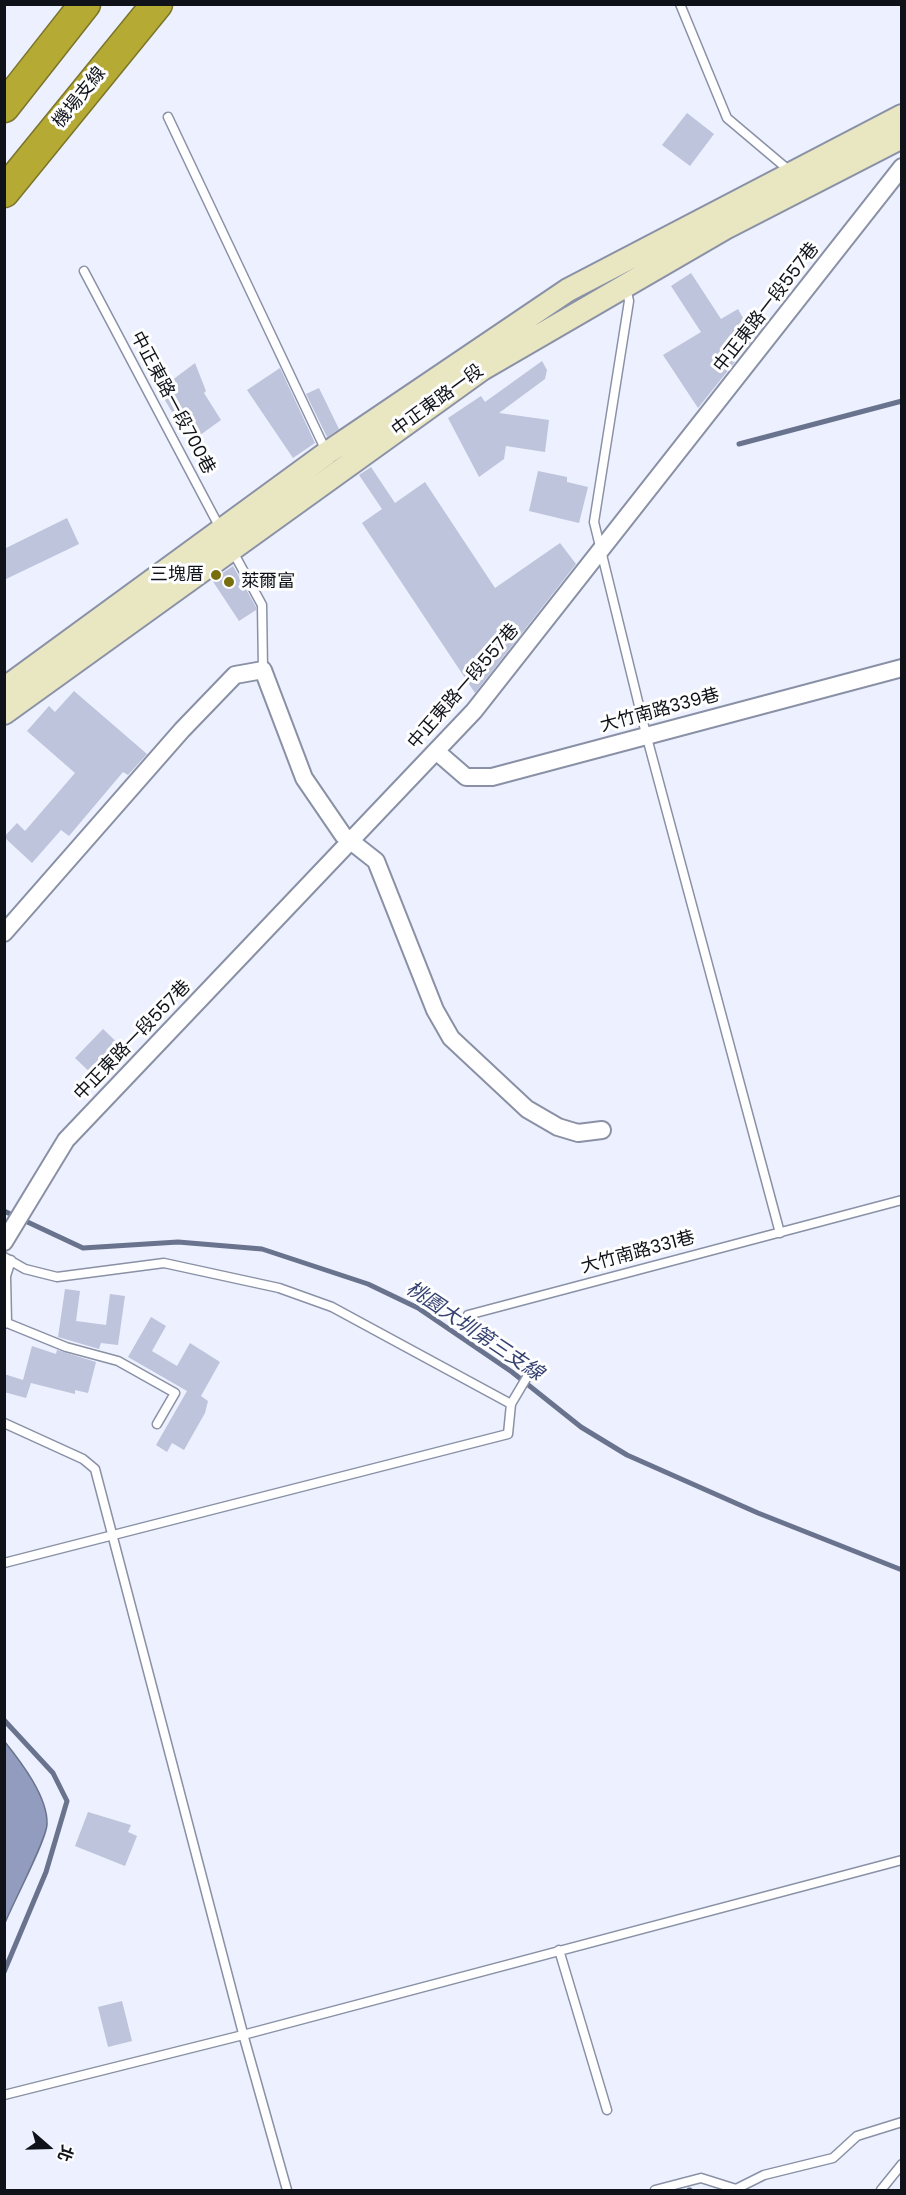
<!DOCTYPE html>
<html>
<head>
<meta charset="utf-8">
<style>
	body { margin:0 }
	#map { position:relative; width:906px; height:2195px; overflow:hidden; background:#ecf0ff; font-family:Poppins,"Noto Sans TC",sans-serif }
	canvas { display:block }
	.frame { position:absolute; inset:0; border:6px solid #0f1219; pointer-events:none }
	.north { position:absolute; left:18px; top:2117px; width:60px; height:60px; -webkit-text-stroke:4px #fefefe; paint-order:stroke; rotate:110deg; font-size:16px; font-weight:700; line-height:24px; text-align:center; color:#0f1219 }
	.north::after { content:''; display:block; margin:auto; width:21px; height:27px; background:#0f1219; clip-path:polygon(50% 0,100% 100%,50% 72%,0 100%) }
</style>
</head>
<body>
<div id="map">
<canvas width="906" height="2195"></canvas>
<div class="frame"></div>
<div class="north">北</div>
</div>
<script>
const c = document.querySelector('canvas').getContext('2d');
c.lineJoin = 'round';
function fill(path, color) {
  c.fillStyle = color;
  c.fill(path, 'evenodd');
}
function stroke(path, color, width, dash) {
  c.strokeStyle = color;
  c.lineWidth = width;
  c.lineCap = dash ? 'butt' : 'round';
  c.setLineDash(dash || []);
  c.stroke(path);
}
function drawText(font, color, halo, rows, align = 'center') {
  c.font = font + ' Poppins,"Noto Sans TC",sans-serif';
  c.lineWidth = 6;
  c.setLineDash([]);
  c.textBaseline = 'middle';
  c.strokeStyle = halo;
  c.fillStyle = color;
  for (const [text, x, y, turn = 0] of rows) {
    c.save();
    c.translate(x, y);
    c.rotate((+turn || 0) * Math.PI / 180);
    c.textAlign = isNaN(turn) ? turn : align;
    if (halo) c.strokeText(text, 0, 0);
    c.fillText(text, 0, 0);
    c.restore();
  }
}
const water = new Path2D(`
	M5,1742c16,20 43,55 42,82 0,15 -35,81 -42,99z`);
const stream = new Path2D(`
	M739,444l163,-43
	M4,1211l79,37 95,-6 84,7 106,35 50,24 94,64 69,55 46,28 131,58 144,57
	M4,1720l49,53 14,28 -21,71 -42,100
	M689,2190h1`);
const building = new Path2D(`
	M687,113l27,21 -24,32 -28,-21z
	M691,273l30,46 17,-10 16,29 -56,70 -35,-53 38,-23 -30,-46z
	M542,361l5,9 -2,9 -46,34 50,7 -4,32 -39,-6 -2,13 -25,18 -31,-59 33,-22 4,6z
	M195,363l11,28 -2,2 17,27 -25,18 -20,-28 -4,2 -13,-22z
	M280,368l35,75 -22,15 -46,-68z
	M319,388l20,41 -12,8 -21,-43z
	M371,467l24,36 30,-21 70,106 65,-45 16,21 -101,129 -113,-170 20,-14 -23,-34z
	M538,471l29,6v5l21,5 -9,36 -50,-12z
	M67,518l12,26 -75,36v-31z
	M233,566l23,41v3l-17,11 -27,-41z
	M74,691l73,63 -19,21 -5,-3 -54,64 -8,-6 -29,33 -28,-26 13,-14 8,8 50,-58 -48,-42 22,-25 6,6z
	M103,1029l21,20 -28,29 -21,-20z
	M65,1289l15,2 -4,30 30,4 4,-31 15,2 -7,49 -17,-2 -2,6 -41,-12z
	M151,1317l15,9 -14,25 25,15 13,-23 30,19 -19,34 7,5 -3,12 -21,37 -12,-7 -5,9 -11,-7 31,-54 -59,-34z
	M32,1346l24,8 1,-4 39,12 -8,31 -13,-3v4l-44,-11 -5,15 -22,-6v-18l19,6z
	M88,1812l43,13 -3,7 9,4 -12,30 -50,-20z
	M122,2001l10,40 -24,6 -10,-40z`);
const service = new Path2D(`
	M680,4l47,114 64,54
	M168,117l159,336
	M84,271l136,257
	M626,287l3,14 -35,221 52,212 134,499
	M232,550l30,55 1,65
	M4,1257l21,12 32,8 107,-14 115,25 53,19 179,97 -3,30 -504,129
	M7,1323l59,24 52,14 57,32 -18,31
	M4,1324l3,-1 -1,-47 5,-16
	M511,1404l22,-37 -62,-36 -3,-16 434,-115
	M4,1423l79,36 12,10 150,572 42,149
	M559,1950l48,160
	M4,2095l239,-60 659,-175
	M655,2190l46,-12 35,11 28,-14 69,-17 24,-22 45,-14
	M881,2190l21,-26`);
const minor = new Path2D(`
	M436,751l30,26h26l410,-109
	M4,933l178,-203 53,-55 28,-5 41,108 39,57 33,26 59,149 16,28 76,71 31,18 20,6 24,-3
	M4,1242l62,-102 408,-429 428,-544`);
const secondary = new Path2D(`
	M4,689l323,-236 241,-163 334,-174
	M4,713l478,-344 243,-141 177,-91`);
const motorway = new Path2D(`
	M4,107l81,-103
	M4,192l153,-188`);
const markers = [
	[216,575,6,"#776f0e"],
	[229,582,6,"#776f0e"]
];
const streetNames = [
	["機場支線",80,98,-51],
	["中正東路一段557巷",767,308,-52],
	["中正東路一段",438,401,-36],
	["中正東路一段700巷",172,403,62],
	["中正東路一段557巷",464,687,-49],
	["大竹南路339巷",660,711,-15],
	["中正東路一段557巷",133,1041,-46],
	["大竹南路331巷",638,1253,-15]
];
const poiNames = [
	["三塊厝",204,575],
	["萊爾富",241,582,"left"]
];
const waterNames = [
	["桃園大圳第三支線",474,1332,34]
];
fill(water, '#919cbf');
stroke(water, '#6a738d', 1.5);
stroke(stream, '#6a738d', 5);
fill(building, '#bdc4db');
stroke(service, '#8a91a6', 11);
stroke(minor, '#8a91a6', 20);
stroke(secondary, '#8a91a6', 26);
stroke(motorway, '#7b752b', 33);
stroke(service, '#fff', 8);
stroke(minor, '#fff', 16);
stroke(secondary, '#e9e6c2', 22);
stroke(motorway, '#b5aa34', 30);
for (const [x, y, r, color] of markers) {
  const dot = new Path2D();
  dot.arc(x, y, r, 0, 2 * Math.PI);
  c.fillStyle = color;
  c.fill(dot);
  stroke(dot, '#fefefe', 2);
}
drawText('18px', '#0f1219', '#fefefe', streetNames);
drawText('18px', '#0f1219', '#fefefe', poiNames, 'right');
drawText('italic 20px', '#364272', '#fefefe', waterNames);
</script>
</body>
</html>
